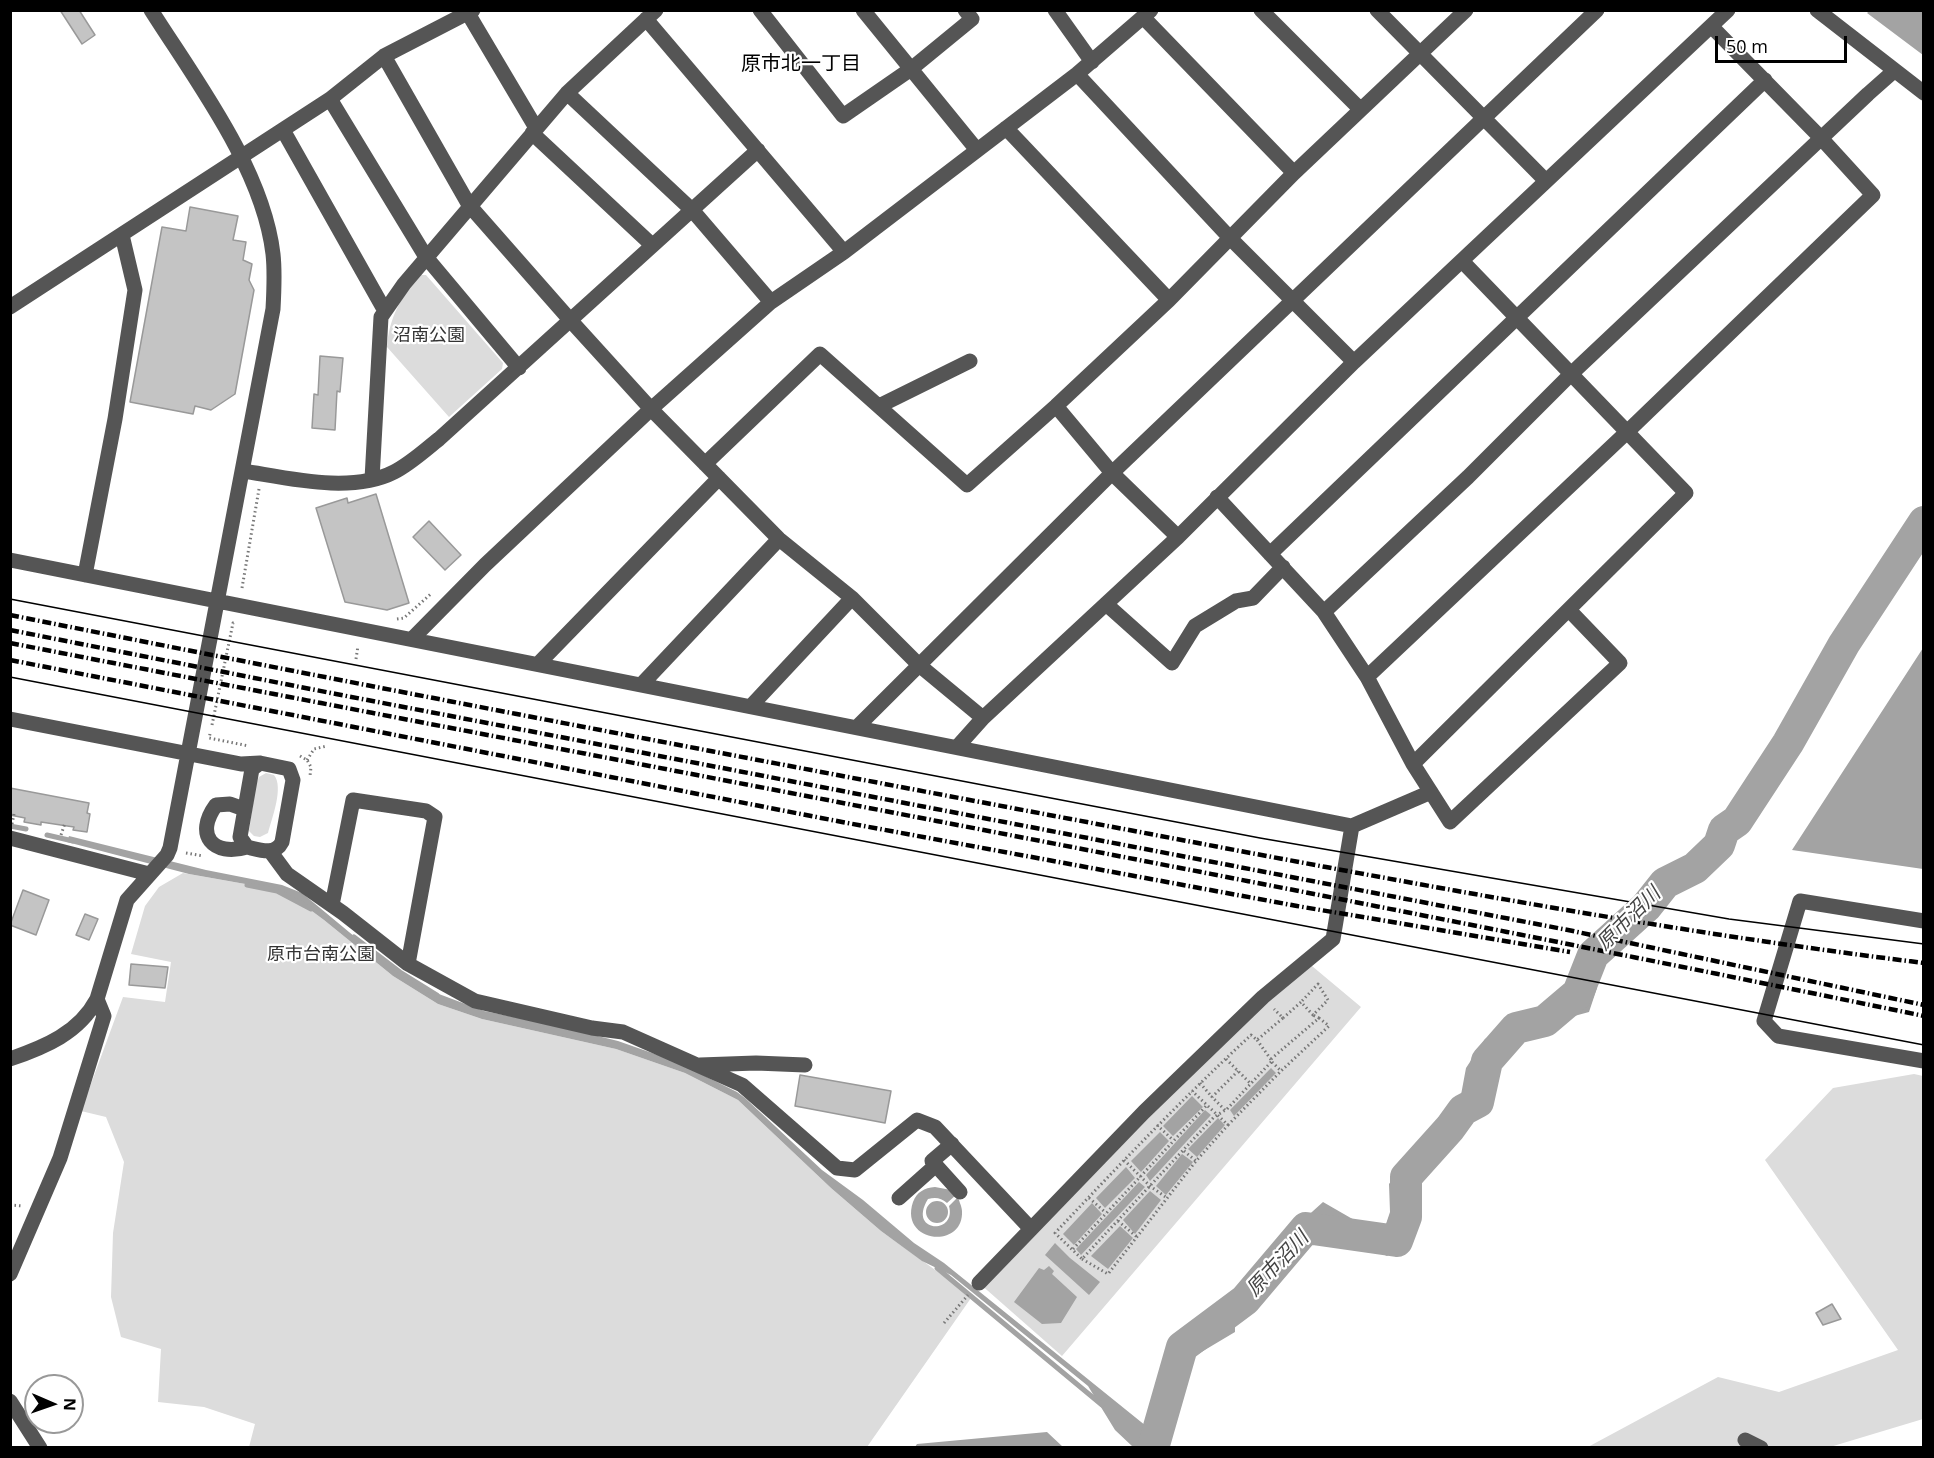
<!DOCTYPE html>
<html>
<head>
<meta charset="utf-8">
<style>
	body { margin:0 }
	#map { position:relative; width:1934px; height:1458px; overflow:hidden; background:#fff; font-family:"Open Sans",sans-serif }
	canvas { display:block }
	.frame { position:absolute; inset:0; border:12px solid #000; pointer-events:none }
	.north { position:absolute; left:24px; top:1374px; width:60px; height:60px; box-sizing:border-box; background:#fff; border:2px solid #999; border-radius:50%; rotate:92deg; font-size:16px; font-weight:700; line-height:24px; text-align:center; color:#000 }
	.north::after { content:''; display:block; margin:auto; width:21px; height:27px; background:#000; clip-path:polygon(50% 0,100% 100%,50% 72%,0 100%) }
	.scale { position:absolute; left:1715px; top:36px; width:132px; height:27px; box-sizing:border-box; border:3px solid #000; border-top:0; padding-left:8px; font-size:18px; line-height:21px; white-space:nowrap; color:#000; -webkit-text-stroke:4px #fff; paint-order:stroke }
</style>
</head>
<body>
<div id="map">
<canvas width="1934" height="1458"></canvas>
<div class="frame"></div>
<div class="north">N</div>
<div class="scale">50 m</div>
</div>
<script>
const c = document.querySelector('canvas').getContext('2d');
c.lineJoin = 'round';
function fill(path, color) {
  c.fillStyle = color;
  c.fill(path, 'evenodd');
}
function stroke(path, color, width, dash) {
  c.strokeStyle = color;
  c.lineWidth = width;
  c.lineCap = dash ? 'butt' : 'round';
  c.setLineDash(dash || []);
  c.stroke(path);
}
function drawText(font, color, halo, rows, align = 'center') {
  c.font = font + ' "Open Sans","Noto Sans JP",sans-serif';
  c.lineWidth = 4.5;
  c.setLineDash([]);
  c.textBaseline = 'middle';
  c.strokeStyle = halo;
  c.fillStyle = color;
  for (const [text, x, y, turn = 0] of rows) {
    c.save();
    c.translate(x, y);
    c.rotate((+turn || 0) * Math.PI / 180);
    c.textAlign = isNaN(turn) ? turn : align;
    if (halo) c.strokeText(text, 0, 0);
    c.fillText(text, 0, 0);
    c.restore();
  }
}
const green = new Path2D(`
	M419,275h7l77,88 -1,6 -53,48 -62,-70c2,-29 14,-50 32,-72z
	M266,773l8,2c10,12 -2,43 -6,58l-8,4 -6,-1 -5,-5 7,-48 3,-6z
	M183,873l96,17 18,10 27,20 69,56 45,28 44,15 134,30 69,24 53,27 93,88 50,43 64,46 26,21 -104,149h-618l6,-23 -51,-17 -46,-5 3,-53 -40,-12 -10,-40 2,-64 11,-71 -18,-45 -25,-6 42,-114 42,5 6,-40 -40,-8 14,-48 14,-19z
	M1306,961l55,46 -299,349 -83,-73z
	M1914,1074l9,2v343l-93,28 -244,1 132,-71 61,15 119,-42 -133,-190 68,-72z`);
const water = new Path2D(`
	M1870,10l53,1v44l-56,-42z
	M1923,648v221l-131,-19z
	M69,836l137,34 76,15 20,8 94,78 27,17 61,23 65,13 69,17 54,19 37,18 28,14 8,6 77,72 41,30 51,43 30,20 207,167 18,-65 52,-45 8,-18 52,-62 42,-38 59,34 8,-24 -1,-28 27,-37 42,-36 8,-43 19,-29 54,-27 36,-11 6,-36 12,-2 4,25 -8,24c-32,8 -62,19 -94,28l-22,36 -6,49 -22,30 -20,6 -23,26 -3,13 6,31 -7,17 -11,8 -64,-32c-7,10 -16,13 -25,21 -9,8 -16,19 -25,27 -21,20 -39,29 -38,60l-47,28 -13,29 -2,35 -9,23h-31l-18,-17 -27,-44 -137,-111 -29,-14 -41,-30 -50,-43 -93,-88 -53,-27 -69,-24 -134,-30 -44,-15 -45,-28 -69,-56 -27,-20 -18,-10 -90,-16 -122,-32z
	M1271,1068l5,5 -42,43 -4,-6z
	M1192,1096l11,11 -30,29 -10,-10z
	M1205,1110l6,5 -61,66 -4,-6z
	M1218,1118l7,7 -28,32 -9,-8z
	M1160,1132l9,9 -28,31 -10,-11z
	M1182,1154l11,8 -27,33 -10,-9z
	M1126,1167l9,11 -30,30 -9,-10z
	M1139,1182l6,5 -64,68 -5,-6z
	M935,1187l16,3 5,5 -9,8c-6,-5 -11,-6 -19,-4 -21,34 29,36 21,7l9,-9c1,4 4,10 4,14 2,39 -63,32 -49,-9 4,-10 11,-14 22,-15z
	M1150,1191l11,9 -26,34 -12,-14z
	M926 1212a11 11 0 1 1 22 0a11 11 0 1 1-22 0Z
	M1092,1203l10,11 -28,31 -11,-11z
	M1120,1226l13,12 -25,31 -17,-13z
	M1055,1243l15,15 30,24 -11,13 -44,-40z
	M1049,1266l5,5 -2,3 25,23 -16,26 -19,1 -28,-22 25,-34 5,2z
	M1047,1432l16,15h-148l2,-3z`);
const stream = new Path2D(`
	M10,826l16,3
	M47,835l26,6
	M247,885l30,6 34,18
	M354,937l46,35 37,23
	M937,1268l165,137`);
const river = new Path2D(`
	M1153,1448l29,-101 63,-47 61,-72 91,13 9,-24v-40l44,-49 13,-18 15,-8 9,-41 29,-33 29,-7 33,-28 15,-38 53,-48 19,-24 30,-15 24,-23 5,-15 13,-9 51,-78 56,-99 80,-122`);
const building = new Path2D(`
	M60,10h19l16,25 -13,9z
	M190,207l48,9 -5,24 13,2 -3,18 9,4 -3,16 5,10 -19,104 -24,16 -16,-4 -2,8 -63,-12 32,-175 24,4z
	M320,356l23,2 -3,34 -3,-1 -2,39 -23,-2 2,-34 4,1z
	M376,494l33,109 -22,7 -42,-8 -29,-94 31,-10 1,5z
	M429,521l32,34 -16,15 -32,-33z
	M10,788l79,15 -2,10 3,1 -3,18 -14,-2 1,-3 -33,-5v3l-17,-3 1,-4 -15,-3z
	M23,890l26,10 -13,35 -26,-10z
	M85,914l13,5 -9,21 -13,-5z
	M131,964l37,3 -3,21 -36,-3z
	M800,1075l91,16 -6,32 -90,-17z
	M1832,1304l9,15 -18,6 -7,-12z`);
const path = new Path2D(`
	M242,588l17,-99
	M397,619l7,-1 28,-25
	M356,659l2,-13
	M212,725l21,-102 3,-1
	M210,734l-1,4 40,8
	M300,756l7,4 4,7 -1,9
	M307,760l7,-11 13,-3
	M12,824l2,-10
	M61,835l4,-12
	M186,853l17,3
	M1283,1018l18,-16 12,13 15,-15 -10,-16 -17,18
	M1257,1040l15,21 -45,48 -13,8 -132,142 -27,-26c64,-68 128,-135 196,-198l6,5 26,-22 -9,-9
	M1226,1059l25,25
	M1271,1059l48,-41 -6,-3
	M1272,1062l9,9 48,-45 -10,-8
	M1200,1083l12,14
	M1225,1110l-13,-13 26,-26
	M1157,1125l16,15
	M1228,1125l53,-54
	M1184,1151l12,10
	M1124,1160l26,26 17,12
	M1089,1198l17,15
	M10,1205l13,1
	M1118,1221l19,16
	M1073,1249l134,-144
	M1082,1259l26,15 88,-113 32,-36 -36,-34
	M944,1323l24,-28`);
const minor = new Path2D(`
	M466,10l70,118
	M760,10l83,106 68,-47 61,-50 -7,-9
	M863,10l114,140
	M1055,10l37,52
	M1261,10l99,99
	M1377,10l169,171
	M1817,10l107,83
	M1143,17l151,156
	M646,19l198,233
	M384,56l85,149 102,116 80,88 128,130 73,59 67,67 64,53
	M1077,74l153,164 124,124
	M567,93l126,118 78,91
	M330,99l96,158 93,111
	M1006,128l163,172
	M283,130l102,181
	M532,133l120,112
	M10,307l320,-208 54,-43 89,-46
	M879,406l91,-45
	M1056,406l56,67 66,64
	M705,464l115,-110 147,131 89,-79 113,-106 125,-127 172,-163
	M243,471c45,7 108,23 151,1 16,-8 31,-22 45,-33l319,-289
	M372,479l9,-162 23,-33 163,-191 89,-83
	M1217,497l107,115 43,65 46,87 37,58 170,-159 -51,-53
	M1270,554l495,-474
	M10,560l1342,266 79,-34
	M85,575l30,-156 20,-129 -13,-55
	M1106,604l66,59 23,-37 41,-25 17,-3 30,-31
	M1324,612l144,-135 102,-102 298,-281 26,-23
	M412,639l73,-74 166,-156 120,-107 73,-50 233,-178 74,-64
	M539,663l180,-185
	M1367,677l259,-244 247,-238 -52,-57 -109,-111
	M642,684l137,-145
	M751,706l101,-108
	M10,719l231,45 19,-1 29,6 4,11 -11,62c-7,14 -22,8 -35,5l-7,-10 12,-68 8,-6
	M857,727l255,-254 485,-463
	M958,746l25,-28 195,-181 176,-175 374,-352
	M1413,764l273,-271 -224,-232
	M244,809l-14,-5 -14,1c-22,30 -3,52 31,42
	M10,838l139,36
	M270,851l17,23 56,39 65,51 67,37 117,27 31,4 119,53 95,83 18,2 62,-50 18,7 96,102
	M332,905l21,-105 73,11 9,6 -27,147
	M1924,921l-124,-20 -36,120 14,15 146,25
	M10,1059c35,-12 69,-26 87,-60l30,-99 40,-45 3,-7 103,-539c1,-18 2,-37 0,-55 -10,-85 -77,-173 -122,-244
	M700,1065l56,-2 49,2
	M952,1144l-20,17 28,31
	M899,1198l37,-33
	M10,1274l50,-116 44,-142 -7,-17
	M979,1283l165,-171 119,-115 70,-58 19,-113
	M10,1401l30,47
	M1745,1440l16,8`);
const tram = new Path2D(`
	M10,599l1250,239 469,81 195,25
	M10,677l1914,368`);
const rail = new Path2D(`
	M10,615c355,71 710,138 1066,205 281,53 563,108 848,143
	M10,630l326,64 1232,236 356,75
	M10,643c638,124 1277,242 1914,373
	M10,660l832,162 455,84 273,46`);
const parkNames = [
	["沼南公園",429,336],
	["原市台南公園",321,955]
];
const neighbourhoodNames = [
	["原市北一丁目",801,64]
];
const waterNames = [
	["原市沼川",1629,919,-45],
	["原市沼川",1278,1264,-47]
];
fill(green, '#dcdcdc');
fill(water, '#a3a3a3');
stroke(stream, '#a3a3a3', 5);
stroke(river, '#a3a3a3', 32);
fill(building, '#c4c4c4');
stroke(building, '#999', 1.5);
stroke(path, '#777', 3, [1.5, 3]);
stroke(minor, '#555', 15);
stroke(tram, '#000', 1.5);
stroke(rail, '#000', 4.5, [9, 3, 1.5, 3]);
drawText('18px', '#333', '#fff', parkNames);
drawText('20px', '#000', '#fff', neighbourhoodNames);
drawText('italic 20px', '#444', '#fff', waterNames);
</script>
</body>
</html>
